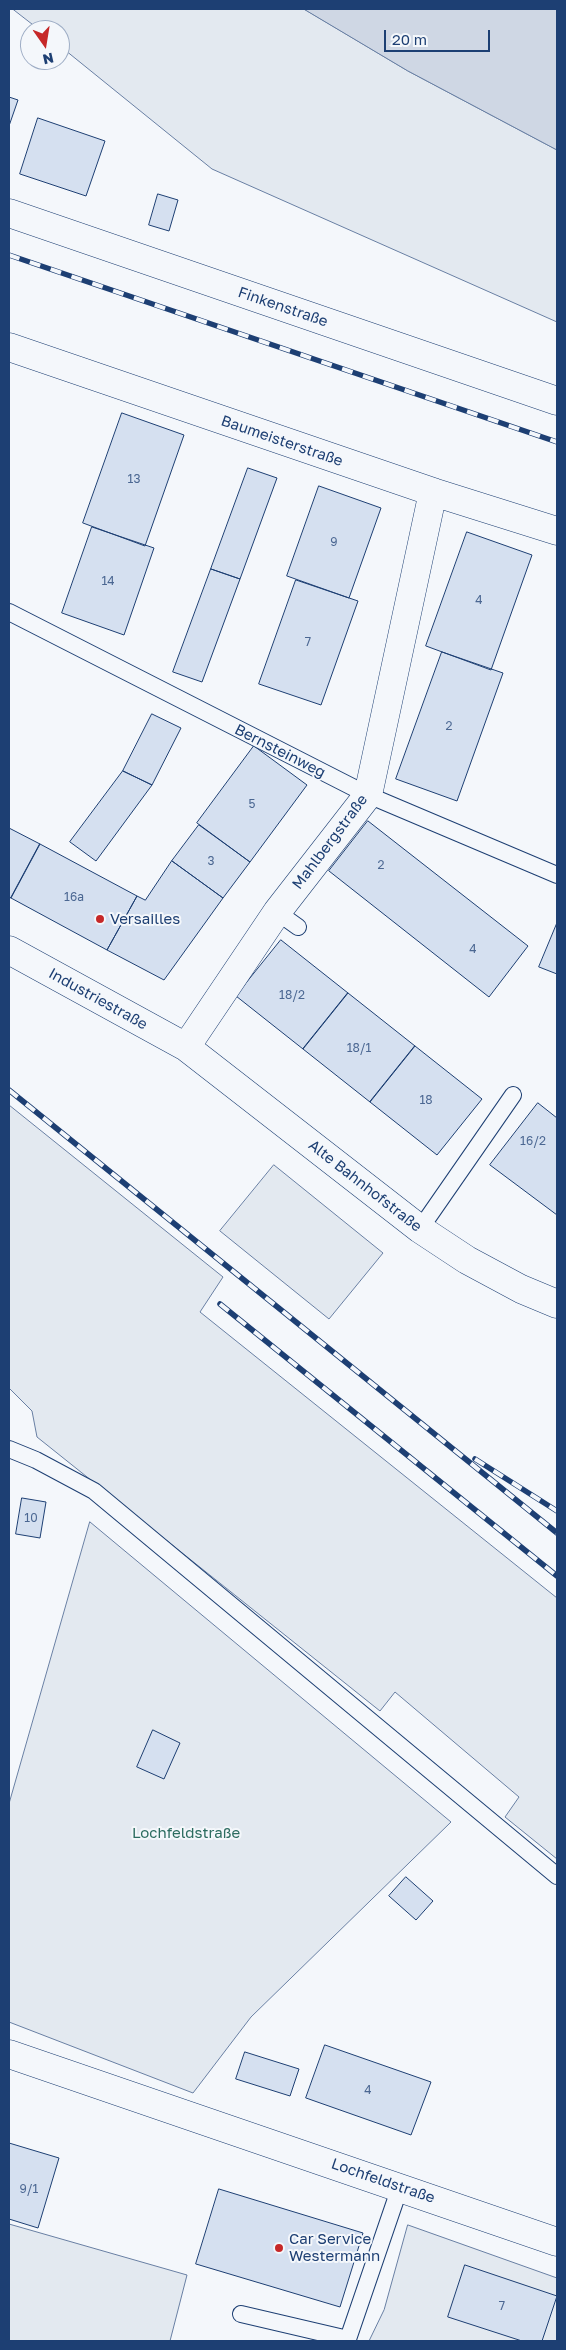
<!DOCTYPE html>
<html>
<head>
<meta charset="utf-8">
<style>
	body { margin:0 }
	#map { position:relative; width:566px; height:2350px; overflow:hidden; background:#f4f7fb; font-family:"Golos Text",sans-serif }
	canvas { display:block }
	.frame { position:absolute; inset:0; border:10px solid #1d3f73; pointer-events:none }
	.north { position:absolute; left:20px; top:20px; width:50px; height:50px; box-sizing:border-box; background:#f4f7fb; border:1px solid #9eadc5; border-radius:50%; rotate:167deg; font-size:14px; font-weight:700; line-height:20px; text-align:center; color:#1d3f73 }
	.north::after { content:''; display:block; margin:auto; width:18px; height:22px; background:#c62828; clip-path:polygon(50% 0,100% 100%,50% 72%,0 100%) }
	.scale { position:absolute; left:384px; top:30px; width:106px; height:22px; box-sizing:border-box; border:2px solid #1d3f73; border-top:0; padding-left:6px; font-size:15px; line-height:18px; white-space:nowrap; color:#1d3f73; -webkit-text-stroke:4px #f4f7fb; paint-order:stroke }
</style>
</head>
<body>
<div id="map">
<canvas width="566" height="2350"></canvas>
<div class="frame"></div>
<div class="north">N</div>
<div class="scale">20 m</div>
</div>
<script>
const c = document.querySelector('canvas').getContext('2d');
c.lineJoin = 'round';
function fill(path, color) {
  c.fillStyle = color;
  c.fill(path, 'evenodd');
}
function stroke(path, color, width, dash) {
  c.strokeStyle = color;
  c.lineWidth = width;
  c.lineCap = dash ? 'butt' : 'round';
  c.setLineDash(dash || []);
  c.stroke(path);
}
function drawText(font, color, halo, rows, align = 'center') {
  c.font = font + ' "Golos Text",sans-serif';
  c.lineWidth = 4;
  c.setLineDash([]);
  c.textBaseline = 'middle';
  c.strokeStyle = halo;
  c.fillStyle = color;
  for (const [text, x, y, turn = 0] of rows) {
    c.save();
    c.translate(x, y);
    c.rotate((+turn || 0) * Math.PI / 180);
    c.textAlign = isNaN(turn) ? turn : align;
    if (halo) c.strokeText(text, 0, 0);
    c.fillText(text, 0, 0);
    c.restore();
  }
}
const green = new Path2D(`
	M13,9h291l104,62 149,79v172l-345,-153 -152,-123v-16h-20z
	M9,1105l214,172 -23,35 357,286v261l-52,-42 14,-20 -124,-105 -15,19 -343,-274 -5,-26 -23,-23z
	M274,1165l109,88 -54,66 -109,-88z
	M90,1522l361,300 -200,195 -58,76 -184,-71v-218z
	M9,2224l178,51 -17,66h-161z
	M408,2225l149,53v63h-188l15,-31z`);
const water = new Path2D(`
	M304,9h253v141l-149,-79z`);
const building = new Path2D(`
	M9,97l9,3 -9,26z
	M38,118l67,23 -19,55 -66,-22z
	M158,194l20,6 -9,31 -20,-6z
	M122,413l62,22 -39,111 -62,-23z
	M248,468l29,10 -37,101 -29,-10z
	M319,486l62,22 -32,90 -62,-22z
	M92,527l62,21 -30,87 -62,-22z
	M467,532l65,23 -41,115 -65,-24z
	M211,569l29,10 -38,103 -29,-10z
	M296,580l62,21 -37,104 -62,-21z
	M442,652l61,21 -46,128 -61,-22z
	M152,714l29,14 -29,57 -29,-14z
	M254,746l53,39 -57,77 -53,-39z
	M123,771l29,14 -56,76 -26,-19z
	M368,821l160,125 -39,51 -160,-126z
	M199,825l51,37 -27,36 -51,-37z
	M9,828l31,16 -29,54 -2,-1z
	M40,844l97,52 -30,54 -96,-52z
	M172,861l51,37 -59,82 -57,-30 30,-54 8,4z
	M557,923v51l-18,-7z
	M281,940l67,53 -45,56 -67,-53z
	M348,993l67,53 -45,56 -67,-53z
	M415,1046l67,53 -45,56 -67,-53z
	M538,1103l19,15v97l-67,-50z
	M22,1498l24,4 -6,36 -24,-4z
	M153,1730l27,13 -16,36 -27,-12z
	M406,1877l27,24 -17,19 -27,-24z
	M325,2045l106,37 -20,53 -105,-37z
	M245,2052l54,17 -9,27 -54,-17z
	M9,2143l50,15 -21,70 -29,-9z
	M219,2189l144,44 -23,74 -144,-43z
	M465,2265l92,31 -15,45h-20l-74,-24z`);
const lane = new Path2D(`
	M9,612l359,183 189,80
	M277,912l21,15
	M420,1229l93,-134
	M9,1449l27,11 58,31 463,385
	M241,2314l107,25 52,-152`);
const street = new Path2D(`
	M9,213l548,188
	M9,347l424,145 124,39
	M9,950l177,97 234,182 47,31 54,29 36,15
	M186,1047l91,-135 91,-117 65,-303
	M9,2054l548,188`);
const rail = new Path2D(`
	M9,255l548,187
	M9,1090l548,443
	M220,1304l337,272
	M475,1459l82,52`);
const markers = [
	[100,919,5,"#c62828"],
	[279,2248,5,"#c62828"]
];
const numberNames = [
	["13",134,479],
	["9",334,542],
	["14",108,581],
	["4",479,600],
	["7",308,642],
	["2",449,726],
	["5",252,804],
	["3",211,861],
	["2",381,865],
	["16a",74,897],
	["4",473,949],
	["18/2",292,995],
	["18/1",359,1048],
	["18",426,1100],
	["16/2",533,1141],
	["10",31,1518],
	["4",368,2090],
	["9/1",29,2189],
	["7",502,2306]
];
const streetNames = [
	["Finkenstraße",283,307,19],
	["Baumeisterstraße",282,441,19],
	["Bernsteinweg",280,751,27],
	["Mahlbergstraße",330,842,-53],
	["Industriestraße",98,999,29],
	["Alte Bahnhofstraße",365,1186,38],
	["Lochfeldstraße",383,2181,19]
];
const poiNames = [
	["Versailles",110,919],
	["Car Service",289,2239],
	["Westermann",289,2256]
];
const parkNames = [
	["Lochfeldstraße",186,1833]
];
fill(green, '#e3e9f0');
stroke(green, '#687fa3', 1);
fill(water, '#cfd7e4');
stroke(water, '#687fa3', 1);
fill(building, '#d5e0f0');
stroke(building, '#1d3f73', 1);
stroke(lane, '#1d3f73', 18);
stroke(street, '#1d3f73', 29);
stroke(lane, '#f4f7fb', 16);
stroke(street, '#f4f7fb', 28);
stroke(rail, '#1d3f73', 5.5);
stroke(rail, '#f4f7fb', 4, [11]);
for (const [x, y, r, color] of markers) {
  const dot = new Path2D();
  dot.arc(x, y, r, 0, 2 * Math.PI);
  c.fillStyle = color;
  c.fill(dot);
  stroke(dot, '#f4f7fb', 2);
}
drawText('12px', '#4b6792', null, numberNames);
drawText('15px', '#1d3f73', '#f4f7fb', streetNames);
drawText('15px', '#1d3f73', '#f4f7fb', poiNames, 'left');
drawText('15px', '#2c6c60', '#f4f7fb', parkNames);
</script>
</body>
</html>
